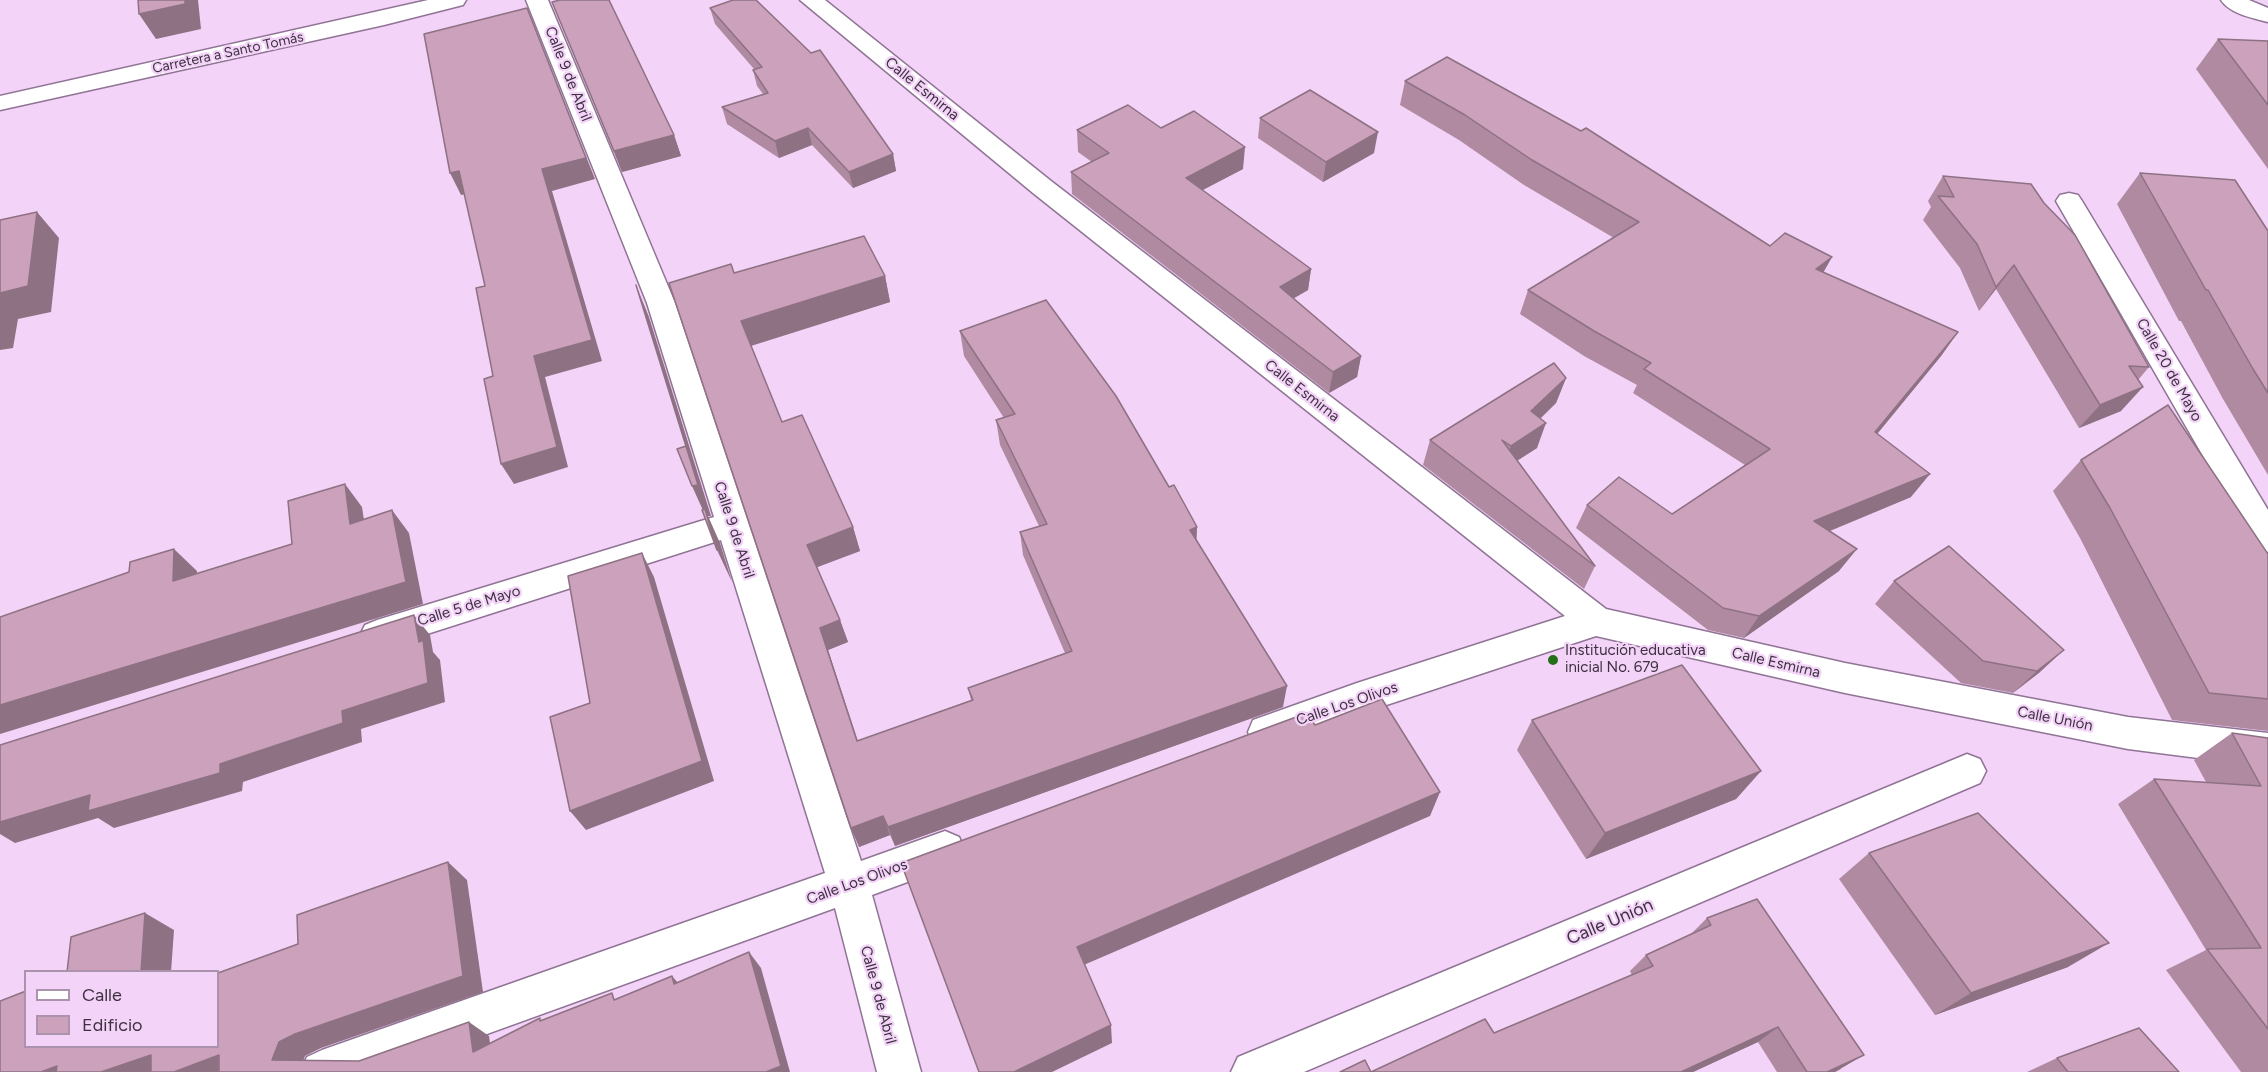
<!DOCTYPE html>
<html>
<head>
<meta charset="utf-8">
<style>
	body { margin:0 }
	#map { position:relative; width:2268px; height:1072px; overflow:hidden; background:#f3d3f8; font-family:Figtree,sans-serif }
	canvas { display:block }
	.legend { position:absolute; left:24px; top:970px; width:195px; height:78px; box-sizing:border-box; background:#f3d3f8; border:2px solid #ab93ae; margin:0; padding:8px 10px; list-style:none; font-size:18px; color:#3e3240 }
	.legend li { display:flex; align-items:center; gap:12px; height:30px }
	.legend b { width:30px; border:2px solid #ab93ae }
</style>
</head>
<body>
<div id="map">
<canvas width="2268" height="1072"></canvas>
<ul class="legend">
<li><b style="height:8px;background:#fff"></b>Calle</li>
<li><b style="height:16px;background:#cba1bb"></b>Edificio</li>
</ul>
</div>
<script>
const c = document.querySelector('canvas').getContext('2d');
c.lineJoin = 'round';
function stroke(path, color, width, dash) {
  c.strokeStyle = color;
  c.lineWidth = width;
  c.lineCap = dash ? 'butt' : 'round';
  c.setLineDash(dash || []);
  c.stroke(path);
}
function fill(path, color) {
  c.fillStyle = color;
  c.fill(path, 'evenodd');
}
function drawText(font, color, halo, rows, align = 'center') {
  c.font = font + ' Figtree,sans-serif';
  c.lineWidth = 4.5;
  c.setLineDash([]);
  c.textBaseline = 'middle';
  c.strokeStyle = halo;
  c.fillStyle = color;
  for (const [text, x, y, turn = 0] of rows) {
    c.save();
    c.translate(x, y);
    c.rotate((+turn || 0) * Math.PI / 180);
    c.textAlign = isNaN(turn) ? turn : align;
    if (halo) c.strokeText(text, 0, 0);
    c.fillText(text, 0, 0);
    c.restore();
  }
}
const minor = new Path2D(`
	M428,0h38l-3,5 -79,20 -384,85v-14z
	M526,0h22l127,303 186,558 84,-30 14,6 6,13 -6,13 -87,32 49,177h-44l-42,-164 -453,164h-82l7,-15 15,-7 503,-177 -104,-333 -344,110 -12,-5 -5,-10 5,-10 12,-5 337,-103 -67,-214z
	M800,0h25l226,181 555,428 239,54 283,54 140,16v34l-140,-18 -283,-56 -249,-57 -237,78 -93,34 -13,-4 -5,-12 5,-12 104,-37 208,-67 -532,-423z
	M2221,0h28l19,8v14c-15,-4 -38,-8 -47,-22z
	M2069,193l9,2 4,6 186,309v42l-12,-4 -200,-347 4,-6z
	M1967,754l13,5 6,12 -6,12 -676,289h-73l7,-15z`);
const wall = new Path2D(`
	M552,2l122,133 7,21 -59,16z
	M710,8l183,146 3,17 -43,17 -41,-43 -33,13 -52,-34 -5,-17 41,-13 -6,-8 -4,-16 1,-1 -39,-45z
	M2218,39l50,2v128l-72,-100z
	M1405,81l365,165 62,11 -9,15 135,60 -17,24 -64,78 34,63 -81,34 9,40 -95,67 -36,-8 -132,-102 11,-23 85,9 73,-49 -112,-72 4,-8 -53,-29 -64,-42 8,-24 86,-52 -90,-53 -65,-45 -59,-35z
	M1260,118l114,35 -51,29 -65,-44z
	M1161,128l82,41 -40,21 108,79 -3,21 -14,8 67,58 -4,21 -28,16 -257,-199 -1,-22 21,-10 -14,-10 -1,-22z
	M2140,173l128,58v244l-45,-76 -42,-78h-2l-62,-117z
	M1943,176l206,191 -11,13 -17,31 -42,17 -83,-139 -17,22 -19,-43 -37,-48 8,-13 -3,-6z
	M734,273l151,3 5,26 -139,44 31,76 71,105 7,24 -43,16 23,53 8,22 -20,8 30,91 113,-41 -3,-12 97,-35 -42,-98 -3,-23 19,-6 -39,-81 -4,-25 8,-2 -40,-62 -4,-25 209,156 28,40 -1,14 87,166 -388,139 -5,-11 -31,12z
	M1566,378l-10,25 -16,16 -3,29 -20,13 78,105 -11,23 -161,-124 7,-25z
	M2081,460l187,94v177l-96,-11 -92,-182 -27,-47z
	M1894,581l146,91 -27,21 -52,-10 -86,-79z
	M1532,720l229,51 -25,28 -150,60 -69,-109z
	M2232,733l36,5v334h-27l-75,-102 40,-20 -88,-146 36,-25 52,3 -12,-22z
	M1869,853l199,114 -133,48 -96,-136z
	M1707,918l134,151 -6,3h-58l-19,-30 -65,30h-353h31l123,-39 138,-58 -2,-4 16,-16 45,-21z
	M2057,1058l122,14h-152z`);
const shadedWall = new Path2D(`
	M185,0h13l3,29 -45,10 -17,-25z
	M527,8l68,171 -43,12 50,170 -57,16 23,90 -54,17 -13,-20 33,-108 8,-187z
	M808,128l4,17 -33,13 -4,-17z
	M1378,132l-4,21 -51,29 3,-20z
	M674,135l7,21 -59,16 -8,-21z
	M1245,147l-2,22 -58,30 1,-21z
	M893,154l3,17 -43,17 -4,-16z
	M459,171l11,22 -9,2 -11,-22z
	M37,212l22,26 -8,74 -33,7 -5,29 -13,2v-57z
	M1832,257l-14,25 -2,-13z
	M2014,265l-18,24 -17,22 17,-24z
	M1311,269l-3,21 -31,18 3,-21z
	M885,276l5,26 -140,44 -9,-25z
	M636,285l13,32 62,199h-3l12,27 12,39 -15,-32 -11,-33 -14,-31 6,-1z
	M1958,332l-17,24 -82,100 16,-24z
	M1361,356l-4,21 -28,16 4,-21z
	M1566,378l-10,25 -34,33 9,-25z
	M2143,387l-22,24 -42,17 21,-23z
	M1546,423l-9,25 -35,22 9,-24z
	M1930,474l-19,23 -113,47 16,-23z
	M345,484l17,23 6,40 -18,-23z
	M392,510l17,23 14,71 -423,130v-29z
	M853,527l7,24 -45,17 -8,-23z
	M1197,527l-1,24 -6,-21z
	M174,549l23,22 -1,32 -23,-22z
	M1857,549l-18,22 -95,67 15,-22z
	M642,553l12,24 60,204 -128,49 -16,-19z
	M414,615l16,20 3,17 7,8 5,42 -84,27 1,13 -119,40 -1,9 -128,37 -16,-10 -83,25 -15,-9v-12l90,-27 130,-31 122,-53 77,-69z
	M840,620l8,22 -20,8 36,112 -7,-21 -37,-113z
	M2064,650l-24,22 -27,21 24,-22z
	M1287,686l-4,21 -388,139 -7,-19z
	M1761,771l-25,28 -150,60 19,-26z
	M1440,792l-10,24 -351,151 -2,-20z
	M883,816l7,19 -31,12 -8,-19z
	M448,862l19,18 16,112 -162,56 -16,8 -6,16 -27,-12 7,-18z
	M145,913l29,17 -3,42h-30z
	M2109,943l-41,24 -133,48 36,-22z
	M749,952l12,16 29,104h-24z
	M672,976l13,15 -11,-7z
	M469,1022l20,14 4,30 -20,-14z
	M1111,1025l1,18 -60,29h-38z
	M1778,1027l-20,15 -65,30h-12z
	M151,1055l20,17h-70z
	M219,1055l19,17h-64z
	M1864,1055l-29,17h-8z
	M57,1066l14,6h-30z`);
const building = new Path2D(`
	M138,0h47v4l-46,10z
	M560,0h49l65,135 -60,16 -62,-149z
	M733,0h23l55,53 9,-3 73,104 -44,18 -41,-44 -33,13 -53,-34 46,-14 -15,-23 9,-3 -52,-59z
	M527,8l59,150 -44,11 50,171 -58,16 23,91 -56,17 -17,-85 9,-3 -17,-88 9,-2 -26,-115 -9,2 -26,-139z
	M2218,39l50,2v64z
	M1447,57l134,74 5,-3 184,118 15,-13 47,24 -16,12 142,63 -83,100 55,42 -116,47 43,28 -98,67 -36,-8 -136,-103 32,-28 53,37 98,-65 -126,-80 7,-6 -57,-32 -66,-41 111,-68 -107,-62 -67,-45 -60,-34z
	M1310,90l68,42 -52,30 -66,-44z
	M1128,105l33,23 33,-17 51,36 -59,31 125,91 -31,18 81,69 -28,16 -262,-200 38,-19 -32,-23z
	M2140,173l95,7 33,51v162l-15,-24 -45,-79h-2z
	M1943,176l88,8 13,19 31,32 74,132 -20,-1 14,21 -43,18 -86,-140 -18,22 -19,-43 -39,-48 16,1z
	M37,212l-9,74 -28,7v-73z
	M864,236l21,40 -144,45 41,101 20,-7 51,112 -46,18 33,75 -20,8 37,113 116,-41 -5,-12 104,-37 -52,-119 27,-8 -51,-104 19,-6 -55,-83 86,-31 70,96 53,91 5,-2 23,42 -7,3 97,156 -399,141 -5,-11 -32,12 -182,-545 62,-19 3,9z
	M636,285l62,200 -6,1 -15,-37 9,-3z
	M1554,363l12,15 -35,33 15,12 -35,23 -9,-6 93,126 -165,-126z
	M2168,405l100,149v145l-59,-6 -99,-185 -29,-48z
	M345,484l5,40 42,-14 14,72 -406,123v-88l129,-45 1,-10 44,-13 -1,32 119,-37 -4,-43z
	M705,509l12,41 -15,-40z
	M1949,546l115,104 -27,21 -54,-10 -89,-80z
	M642,553l60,208 -132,50 -20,-94 40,-14 -22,-127z
	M414,615l5,27 4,-2 5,43 -86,28 1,12 -123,41v9l-132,38 2,-16 -90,27v-77z
	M1682,665l79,106 -156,62 -73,-113z
	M1382,699l58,93 -363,155 34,78 -97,47h-35l-78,-209 406,-150 8,12z
	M2232,733l36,5v291l-61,-80 54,-1 -107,-169 107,7z
	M1978,813l131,130 -138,50 -102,-140z
	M448,862l15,114 -168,58 -16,8 -7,18 87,1 110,-39 4,30 67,-34v3l72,-28 2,7 58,-24 2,8 75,-32 32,114 -15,6h-547v-17l-45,17h-23v-17l-50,17h-45l1,-6 -16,6h-41v-71l26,-10v56h192v-74l80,-29 -1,-29z
	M1757,899l107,156 -37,17h-20l-29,-45 -97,45h-341l25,-12 6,12 114,-53 9,14 159,-67 -7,-11 65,-30 -4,-7z
	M145,913l-4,59h-74l4,-35z
	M2139,1028l40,44h-111l-11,-14z`);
const markers = [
	[1553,660,6,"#227015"]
];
const farStreetnames = [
	["Carretera a Santo Tomás",228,53,-12]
];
const streetNames = [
	["Calle 9 de Abril",568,74,68],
	["Calle Esmirna",922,89,39],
	["Calle 20 de Mayo",2169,370,60],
	["Calle Esmirna",1302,391,38],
	["Calle 9 de Abril",734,530,72],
	["Calle 5 de Mayo",469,606,-17],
	["Calle Esmirna",1776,663,13],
	["Calle Los Olivos",1347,704,-19],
	["Calle Unión",2055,719,11],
	["Calle Los Olivos",857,882,-20],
	["Calle 9 de Abril",878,995,75]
];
const poiNames = [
	["Institución educativa",1565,651],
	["inicial No. 679",1565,668]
];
const nearStreetnames = [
	["Calle Unión",1610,922,-23]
];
stroke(minor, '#907495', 3);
fill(minor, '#fff');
fill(wall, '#af8aa1');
fill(shadedWall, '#8e7183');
fill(building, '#cba1bb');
stroke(building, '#8e7183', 1.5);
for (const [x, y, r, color] of markers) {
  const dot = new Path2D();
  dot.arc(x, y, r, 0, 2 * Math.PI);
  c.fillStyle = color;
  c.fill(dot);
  stroke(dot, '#f3d3f8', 2);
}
drawText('14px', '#3e3240', '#f3d3f8', farStreetnames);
drawText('15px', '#3e3240', '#f3d3f8', streetNames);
drawText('15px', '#3e3240', '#f3d3f8', poiNames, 'left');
drawText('18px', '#3e3240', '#f3d3f8', nearStreetnames);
</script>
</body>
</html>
